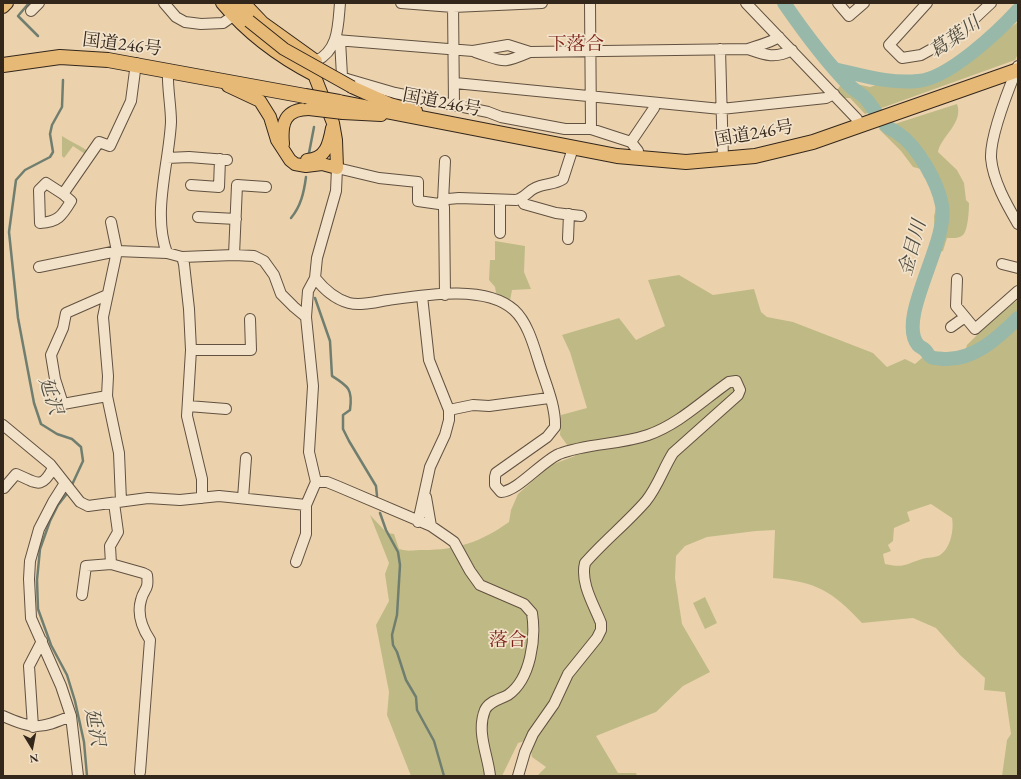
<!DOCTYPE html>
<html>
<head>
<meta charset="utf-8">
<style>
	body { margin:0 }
	#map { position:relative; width:1021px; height:779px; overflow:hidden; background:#ebd2ad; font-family:"EB Garamond",serif }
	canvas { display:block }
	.frame { position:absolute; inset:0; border:4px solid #33261b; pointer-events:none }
	.north { position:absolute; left:12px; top:727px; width:40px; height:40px; -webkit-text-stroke:3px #f2e2ca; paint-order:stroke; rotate:170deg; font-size:11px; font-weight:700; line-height:16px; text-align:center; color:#33261b }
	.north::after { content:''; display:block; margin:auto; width:14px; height:18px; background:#33261b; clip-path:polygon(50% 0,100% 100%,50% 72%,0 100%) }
</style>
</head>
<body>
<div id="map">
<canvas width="1021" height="779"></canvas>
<div class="frame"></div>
<div class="north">N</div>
</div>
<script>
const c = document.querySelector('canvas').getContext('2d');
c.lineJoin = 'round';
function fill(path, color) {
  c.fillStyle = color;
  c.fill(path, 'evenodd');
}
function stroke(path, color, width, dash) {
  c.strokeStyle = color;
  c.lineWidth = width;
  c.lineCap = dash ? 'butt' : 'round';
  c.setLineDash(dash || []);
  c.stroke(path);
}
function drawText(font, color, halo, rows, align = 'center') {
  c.font = font + ' "EB Garamond","Noto Serif JP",serif';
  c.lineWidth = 3.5;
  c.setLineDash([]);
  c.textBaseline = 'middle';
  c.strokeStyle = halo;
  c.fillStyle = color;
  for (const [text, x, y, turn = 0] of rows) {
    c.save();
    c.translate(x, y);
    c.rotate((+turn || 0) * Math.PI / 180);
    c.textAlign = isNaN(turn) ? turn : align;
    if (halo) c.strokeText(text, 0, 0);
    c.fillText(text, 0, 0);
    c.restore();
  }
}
const green = new Path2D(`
	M1018,22v32l-3,6 -150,54 -15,-16h-5l-7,-2 -1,-5 4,-7 6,-2 23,5 6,-2 29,3 19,-4 40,-17 19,-19z
	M957,104c7,19 -16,32 -19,48l19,18 7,13 2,17 3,3c0,8 -1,27 -6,32 -4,4 -11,3 -16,3l-4,13 -8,3 -1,-38 3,-12 -8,-22 -5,-5 -3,-8 -8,-2 -12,-16 -22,-22z
	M62,136c9,6 17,9 26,15l-3,3 -12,-8 -9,12 -2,-2z
	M495,241l30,5 -1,26 7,17 -19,1 -2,11 -14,-8 -1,-6 -6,-7 1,-20h5z
	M679,275l34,20 41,-6 7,23 6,5 26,5 80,31 14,14 18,-8 10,5 16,-14 12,4 22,-2 2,-7 34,-34 17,-11v476h-16l5,-36 4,-6 -6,-42 -21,-2 1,-12 -25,-23 -24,-27 -23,-10 -51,5c-30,-32 -45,-41 -89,-45l2,-48 -19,1 -49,6 -22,9 -9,10 -1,22 7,46 28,48 -27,14 -27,26 -60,24 22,37h18l1,3h-100l9,-9 -14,-10 -3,-17 -11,3 -16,33h-91l-24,-61 2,-23 -13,-67 13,-24 -4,-27 4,-11 -19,-48 17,18 7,1 5,15c11,3 13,1 24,1 34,0 58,-8 86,-28l2,-12 7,-16 33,-29 24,-9 -15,-21 1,-20 26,-7 -17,-56 -8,-17 57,-17 17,22 29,-14 -17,-46zM931,504l21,14c2,11 -1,30 -12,37 -4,3 -13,2 -18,4 -19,6 -17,9 -37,5l-2,-10 8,-3 -3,-6 5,-4 1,-13 16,-7 -3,-9z
	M705,597l12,26 -12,6 -12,-26z`);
const stream = new Path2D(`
	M29,3l-11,13 20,20
	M63,80l-1,27 -10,18 -2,9 3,18 -3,5 -25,13 -9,10 -7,52 9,86 16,85 7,21 16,10 15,5 9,8 2,14 -12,26
	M309,153l5,-26
	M291,218c10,-12 13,-26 15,-41
	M315,298l15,43 2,35c16,10 21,13 18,34l-7,5v14l6,12 27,45 1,10
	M69,491l-11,14 -8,16 -10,28 -3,31 1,29 13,36 16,30 8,26 9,41 3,34
	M380,513l6,17 12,22 2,13 -3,50 -5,20 1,10 4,7 9,28 10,17 1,13 17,31 10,35`);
const river = new Path2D(`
	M784,3c20,29 41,58 66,83 5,5 12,8 16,13 8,9 14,22 23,29 3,2 7,3 10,6 19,13 39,49 43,71 7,37 -46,113 -24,140 2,2 5,3 7,5 2,2 4,6 6,7 3,2 9,1 12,2 30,2 55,-21 75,-41
	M834,69c28,6 55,15 84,12 30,-2 81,-50 100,-71`);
const minor = new Path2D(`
	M164,3l12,14 9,5 16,2 22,-1 10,-7
	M401,3l52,4 89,-4
	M453,3l1,103
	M590,3l1,126
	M746,3l111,116
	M838,3l11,13 15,-13
	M927,3l-38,42 13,13 19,-3 36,-20 34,-32
	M31,11l8,-8
	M336,40l137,11 35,-6 22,7 218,-3c9,-3 24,-7 31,-12
	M340,40l2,36 5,3 48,14 93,19 13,5 64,12h26l40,13 7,9
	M720,49l3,111
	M748,49c17,6 27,10 44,1
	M475,52c29,9 25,13 55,0
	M316,61c23,-11 22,-36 24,-58
	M1018,66c-9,22 -28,70 -27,92 2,23 16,47 27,66
	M455,83l266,26 105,-11 8,-4
	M631,142l23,-34v-5
	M167,158l22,-1 38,3
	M191,185l28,2 1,-28
	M63,194l-17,-11 -7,7 1,33c18,-1 22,-7 31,-22l-8,-7 36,-52 11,4 21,-45 5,-38
	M521,199l3,5 32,9 25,3
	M443,201l2,-40
	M441,202l3,5 1,88
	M198,217l38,2
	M500,233v-33
	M568,239l1,-25
	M167,253c-15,-40 2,-89 4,-131 0,-17 -4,-35 -3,-52
	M234,255l3,-70 29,2
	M182,257l2,7 5,45 2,41 -4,66 15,63v19
	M1002,264l16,4
	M39,267l78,-16 -6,-29
	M315,278c9,11 19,21 34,25 12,3 26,-1 39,-3 35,-5 98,-16 126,10 13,12 19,33 24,49 6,21 18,46 17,68l-8,10 -51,36 -1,4v8l6,7c17,-1 40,-30 58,-38 28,-11 60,-9 89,-19 31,-11 54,-34 81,-53l7,-1 4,9 -2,5 -65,58c-10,16 -15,33 -27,48 -19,22 -42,40 -61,62 -5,20 9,42 16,60v7l-4,8 -29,36 -14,30 -21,30 -8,18 -7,24
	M957,279l-1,27 19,23 43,-38
	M951,327l14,-10
	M191,350h60l-1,-31
	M107,396l-44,8 -8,-25 -4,-24 12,-27 3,-15 41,-18
	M188,406l38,3
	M449,410l24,-5 16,1 60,-8
	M3,425l47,39 30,38 8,4 60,-8 32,2 39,-4 87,9
	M316,482h11l10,4 94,40 16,11 7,5 16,29 10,14 44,19 8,9c4,25 -1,66 -24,82 -7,4 -19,6 -23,15 -9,22 3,45 5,66
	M65,483l-12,19 -14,27 -9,32 -1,18 2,39 30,68 10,30 7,60
	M4,488l12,-14c20,8 25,17 37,-6
	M426,497l5,29
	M243,498l3,-40
	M121,501l-2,-48 -12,-57 1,-20 -5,-59 14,-66 50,2 15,4 52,-2 20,1 10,5 10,14 7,19 13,13 12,10
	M114,503l4,29 -8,14 1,18 32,9 4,2c2,16 -3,13 -6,25 -4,14 1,28 9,40l-10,132
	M418,522l12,-55 15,-32 4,-15v-10l-20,-50 -7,-64
	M296,562l10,-28v-29l10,-23 -7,-30 4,-66 -7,-69 2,-26 7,-13 2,-20 19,-67 1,-23 42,10 39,4v19l21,3 9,-5 11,-1 57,2c9,-2 12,-9 19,-12 9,-5 19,-3 28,-9l10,-31
	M82,595l4,-29 25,-2
	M3,716c31,14 37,13 68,0
	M33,727l-4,-61 13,-25`);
const major = new Path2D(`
	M222,3c25,30 57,54 92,72
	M234,3l13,16
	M3,7l4,-4
	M228,86l32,15 10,16 7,23 13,20 5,4 11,2 16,-2 15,4 -1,-28 -3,-17 -18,-46 1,-16 -53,-38 -19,-20
	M352,87l38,17 26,7
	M343,113l38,2
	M283,144c-2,-21 2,-35 26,-35
	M307,160c19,-1 22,-16 25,-32`);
const highway = new Path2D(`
	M3,65l57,-8 48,3 197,36
	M339,102l278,54 69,6 69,-6 58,-14 205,-72`);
const majorBridge = new Path2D(`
	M249,21l35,28 68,38
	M309,109l34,4`);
const highwayBridge = new Path2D(`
	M305,96l34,6`);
const streetNames = [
	["国道246号",122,45,7],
	["国道246号",442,103,11],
	["国道246号",754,134,-10]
];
const waterNames = [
	["葛葉川",955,38,-35],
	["金目川",913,248,-75],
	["延沢",50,396,72],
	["延沢",94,727,80]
];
const neighbourhoodNames = [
	["下落合",576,45],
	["落合",508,641]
];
fill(green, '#bfba85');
stroke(stream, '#707e70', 2.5);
stroke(river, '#98b8a9', 14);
stroke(minor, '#615140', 12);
stroke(major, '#33261b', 14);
stroke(highway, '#33261b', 16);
stroke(minor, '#f2e2ca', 10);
stroke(major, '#e6b976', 12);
stroke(highway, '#e6b976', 14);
stroke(majorBridge, '#33261b', 14, []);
stroke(highwayBridge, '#33261b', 16, []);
stroke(majorBridge, '#e6b976', 12);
stroke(highwayBridge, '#e6b976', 14);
drawText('18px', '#33261b', '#f2e2ca', streetNames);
drawText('italic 19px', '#4c4a3e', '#f2e2ca', waterNames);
drawText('19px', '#7a1f14', '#f2e2ca', neighbourhoodNames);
</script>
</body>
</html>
